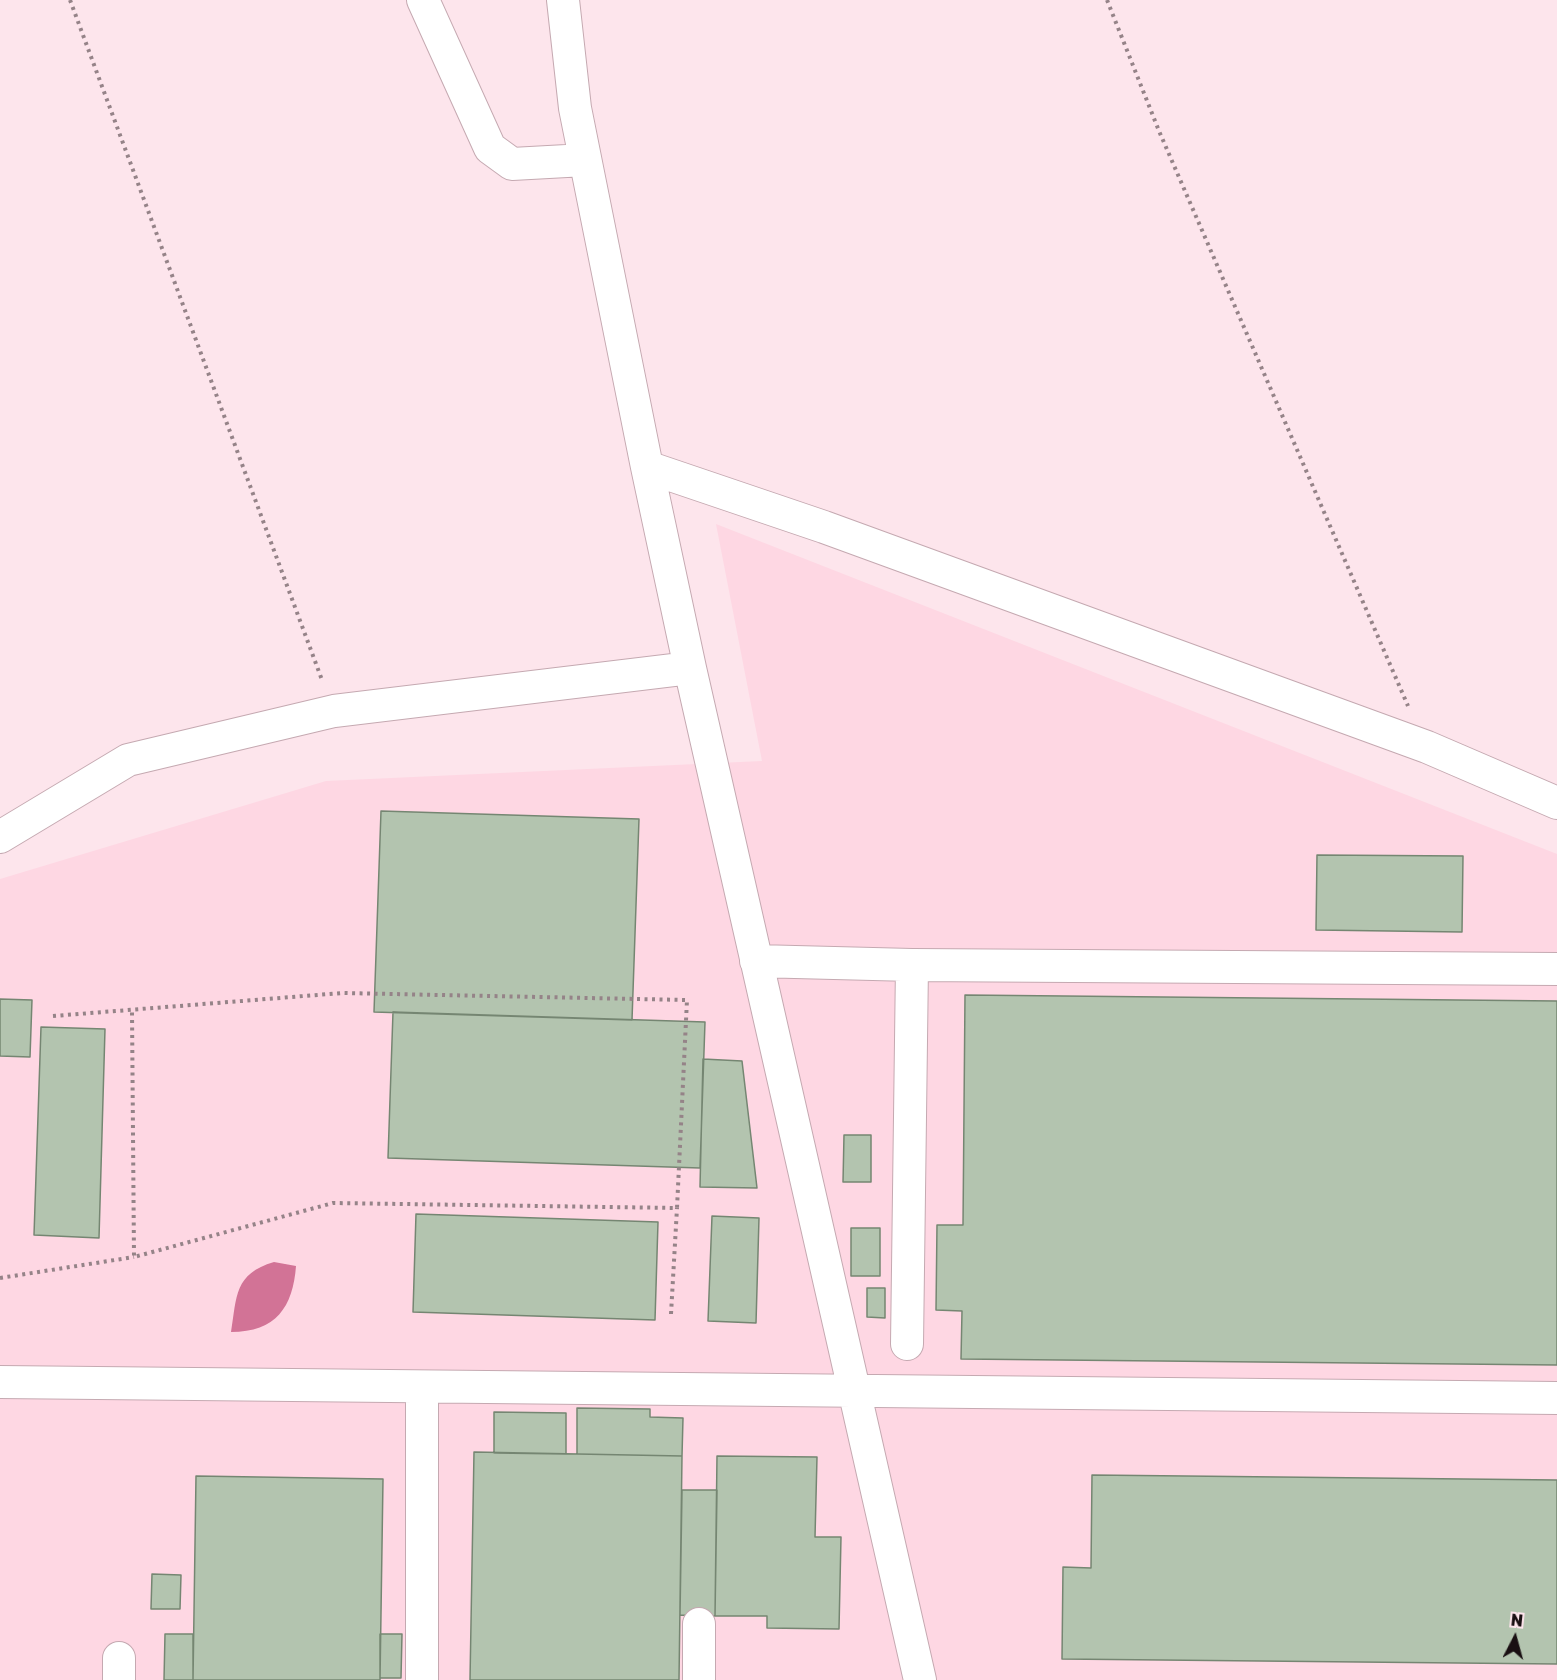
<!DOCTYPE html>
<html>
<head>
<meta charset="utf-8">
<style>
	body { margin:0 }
	#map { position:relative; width:1557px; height:1680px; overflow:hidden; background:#fde5ec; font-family:"Golos Text",sans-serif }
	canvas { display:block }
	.north { position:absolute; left:1485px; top:1608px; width:60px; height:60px; -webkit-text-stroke:4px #fde5ec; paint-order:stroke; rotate:6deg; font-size:16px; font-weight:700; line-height:24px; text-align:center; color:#190f12 }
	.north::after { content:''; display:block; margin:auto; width:21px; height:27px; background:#190f12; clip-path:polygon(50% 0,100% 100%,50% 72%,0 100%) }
</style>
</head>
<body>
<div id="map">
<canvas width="1557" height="1680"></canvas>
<div class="north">N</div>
</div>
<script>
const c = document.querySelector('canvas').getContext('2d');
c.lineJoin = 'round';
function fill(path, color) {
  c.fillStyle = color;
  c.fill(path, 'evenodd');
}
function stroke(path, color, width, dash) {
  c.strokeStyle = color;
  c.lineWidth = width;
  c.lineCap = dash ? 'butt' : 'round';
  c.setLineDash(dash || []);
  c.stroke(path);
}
const built = new Path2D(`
	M716,524l841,330v826h-1557v-801l326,-98 436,-20z`);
const water = new Path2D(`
	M274,1262l22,4c-3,41 -20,66 -65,66 6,-36 3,-58 43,-70z`);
const building = new Path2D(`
	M381,811l258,8 -7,201 -258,-8z
	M1317,855l146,1 -1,76 -146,-2z
	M965,995l592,6v364l-596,-6 1,-48 -26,-1 1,-85h26z
	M0,999l32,1 -2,57 -30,-1z
	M393,1012l312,10 -5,146 -312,-10z
	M41,1027l64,2 -6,209 -65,-3z
	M703,1059l39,2 15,127 -57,-1z
	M844,1135h27v47h-28z
	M416,1214l242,8 -3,98 -242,-8z
	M712,1216l47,2 -3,105 -48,-2z
	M851,1228h29v48h-29z
	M867,1288h18v30l-18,-1z
	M577,1408l73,1v8l33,1 -1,38 -105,-2z
	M494,1412l72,1v41l-72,-1z
	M474,1452l208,4 -3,224h-209z
	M717,1456l100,1 -2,80h26l-2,92 -72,-1v-12h-52z
	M1092,1475l465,5v184l-495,-5 1,-92 28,1z
	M196,1476l187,3 -3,201h-187z
	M682,1490h35l-2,126 -35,-1z
	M152,1574l29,1 -1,34h-29z
	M165,1634h28v46h-29z
	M380,1634h22l-1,44h-21z`);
const path = new Path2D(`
	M70,0l252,680
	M1107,0l52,131 249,575
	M53,1016l289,-23 345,7 -10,208 -344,-5 -199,54 -2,-247
	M0,1278l134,-21
	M671,1314l6,-106`);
const minor = new Path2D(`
	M423,0l67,148 22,16 73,-4
	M563,0l12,108 72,359 43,201 230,1012
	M647,467l177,60 603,220 130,56
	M0,837l128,-77 206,-49 356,-43
	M756,961l156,4 645,4
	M907,1344l5,-379
	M0,1382l1557,16
	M119,1680v-22
	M422,1680v-293
	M699,1680v-56`);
fill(built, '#fed7e3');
fill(water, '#d27396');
fill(building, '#b3c4af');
stroke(building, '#758672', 1.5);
stroke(minor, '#c5a9b1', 34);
stroke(path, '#958388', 4, [3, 4.5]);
stroke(minor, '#fff', 32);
</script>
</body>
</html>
